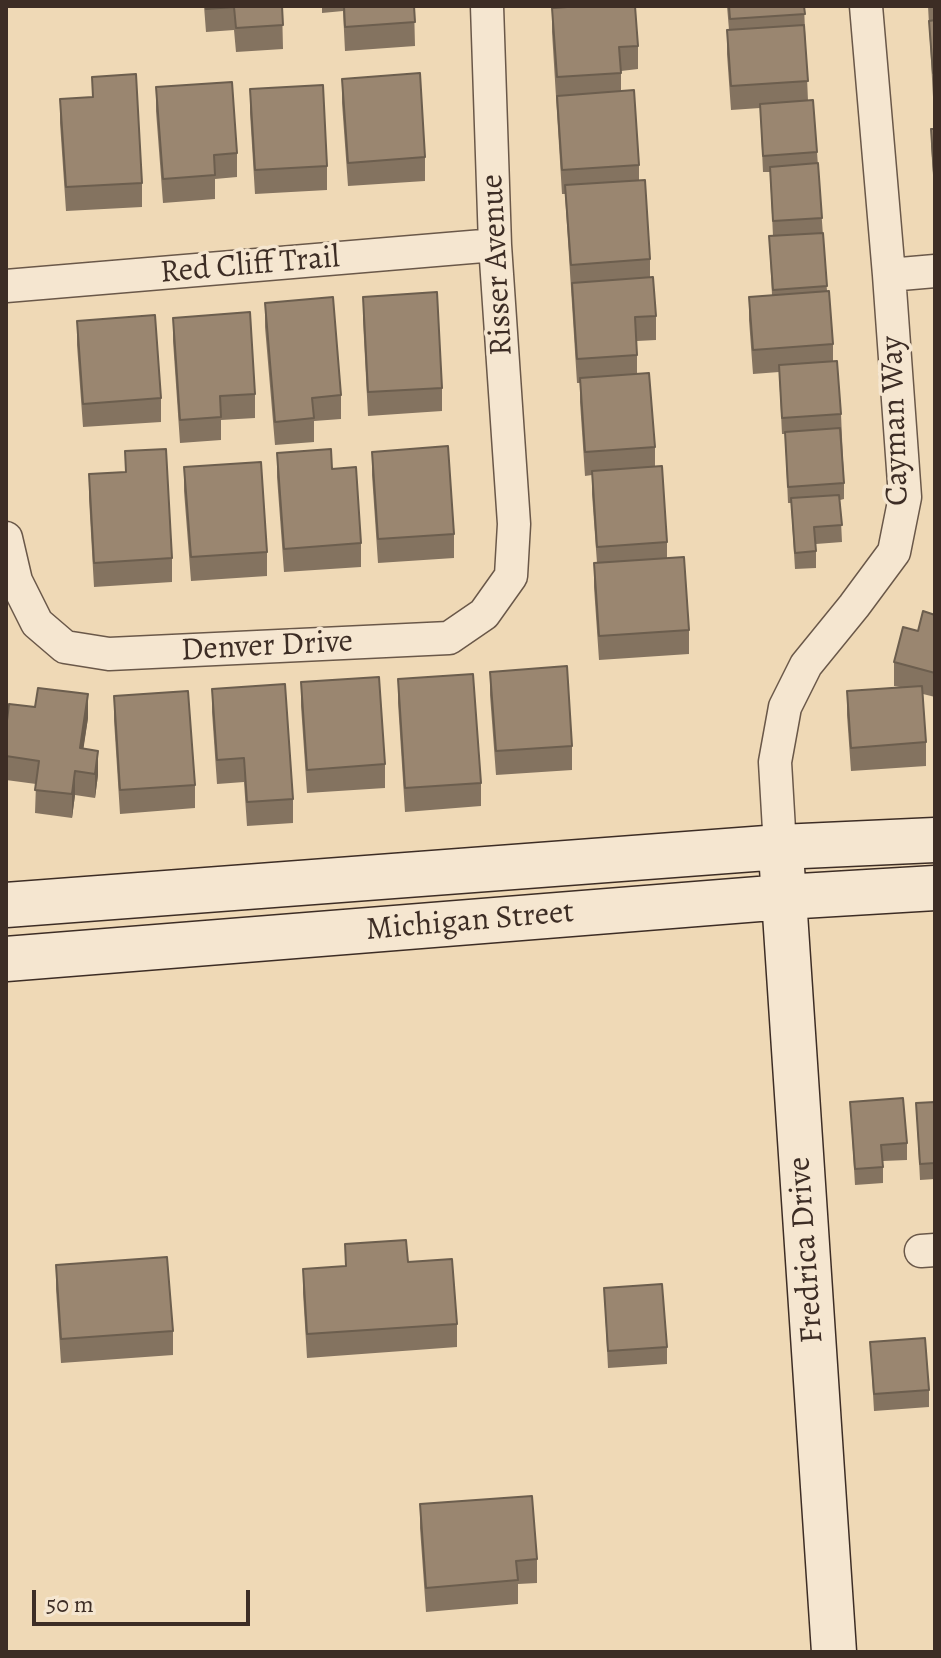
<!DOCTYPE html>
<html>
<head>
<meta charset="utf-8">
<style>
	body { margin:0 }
	#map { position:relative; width:941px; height:1658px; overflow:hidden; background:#efd9b6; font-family:Alegreya,serif }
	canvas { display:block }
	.frame { position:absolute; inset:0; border:8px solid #3d2d25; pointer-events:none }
	.scale { position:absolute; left:32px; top:1590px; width:218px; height:36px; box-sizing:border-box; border:4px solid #3d2d25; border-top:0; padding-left:10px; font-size:24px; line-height:28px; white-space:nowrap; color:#3d2d25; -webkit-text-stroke:6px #f5e6d0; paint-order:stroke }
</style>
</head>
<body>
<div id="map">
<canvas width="941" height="1658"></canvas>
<div class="frame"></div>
<div class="scale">50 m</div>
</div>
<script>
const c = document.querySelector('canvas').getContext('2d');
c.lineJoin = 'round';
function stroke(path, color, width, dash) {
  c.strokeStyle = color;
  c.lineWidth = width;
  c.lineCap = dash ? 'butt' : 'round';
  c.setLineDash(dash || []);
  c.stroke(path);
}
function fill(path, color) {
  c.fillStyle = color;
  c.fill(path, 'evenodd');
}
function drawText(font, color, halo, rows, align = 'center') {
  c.font = font + ' Alegreya,serif';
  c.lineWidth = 7;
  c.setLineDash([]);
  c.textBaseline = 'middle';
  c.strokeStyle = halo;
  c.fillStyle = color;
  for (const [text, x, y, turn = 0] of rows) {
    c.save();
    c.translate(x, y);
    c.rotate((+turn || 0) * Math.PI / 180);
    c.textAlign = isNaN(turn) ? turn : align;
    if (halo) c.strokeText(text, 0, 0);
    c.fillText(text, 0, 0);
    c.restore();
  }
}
const street = new Path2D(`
	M889,275l46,-4
	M6,286l489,-41
	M6,538l10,43 21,42 28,24 44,7 340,-16 35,-24 27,-38 3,-52 -19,-279 -8,-239
	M780,847l-5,-85 10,-55 21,-42 48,-59 40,-54 11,-55 -16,-222 -23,-269
	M921,1251l14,-1`);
const secondary = new Path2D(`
	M782,868l52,784
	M6,905l774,-58 155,-7
	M6,959l778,-62 151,-9`);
const wall = new Path2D(`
	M204,6h78l1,43 -47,3 -2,-22 -28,2z
	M322,6h92l1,40 -70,5 -2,-40 -21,2z
	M727,6h77l4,95 9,51 10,139 6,53v17l8,53 3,69v16l-4,1 2,42 -26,2v24l-21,1 -4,-66h-3l-3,-69h-3l-3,-62 -26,2 -4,-54v-23l23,-2 -3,-59h4l-3,-64h-7l-3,-64 -29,2 -4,-56v-24h2z
	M928,6h7v91h-2z
	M552,8l86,38v23l-17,2v20l18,74v15l11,79v18l6,39v24l-19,1v33l18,73v19l12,76v16l22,72v24l-90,6 -5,-73v-24h3l-5,-69v-19l-7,1 -5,-74v-19h-3l-12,-189h-3l-10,-162z
	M92,77l50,106v24l-76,4 -6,-88v-24l32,-2z
	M342,79l83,78v24l-77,5 -6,-83z
	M156,87l81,66v24l-22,2v20l-52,4 -7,-92z
	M250,89l77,77v24l-72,4 -5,-81z
	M931,129h4v75l-4,-58z
	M363,297l79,91v23l-74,5 -5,-96z
	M265,303l76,92v24l-27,2v21l-39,3 -10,-118z
	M173,318l82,76v24l-34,2v20l-41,3 -7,-102z
	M77,321l84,77v24l-78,5 -6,-82z
	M125,451l47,107v24l-78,5 -5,-89v-24l36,-2z
	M372,452l82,82v24l-76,5 -6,-88z
	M277,453l55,16 29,74v24l-77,5 -7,-95z
	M184,467l83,85v24l-76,5 -7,-90z
	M935,615v82l-12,-3 3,48v24l-75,5 -4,-56v-24l53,-4 -6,-1v-24l24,-31z
	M490,672l82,74v24l-76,5 -6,-80z
	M398,679l83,104v23l-76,6 -7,-109z
	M301,682l84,82v24l-78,5 -6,-87z
	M212,689l81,110v24l-46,3 -3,-44 -27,2 -5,-72z
	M114,696l81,89v23l-75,6 -6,-94z
	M88,718l-5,31 15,26 -3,23 -20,-3 -3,23 -37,-5 1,-29 -30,-4v-51z
	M850,1102l57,41v17l-24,1v22l-28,2z
	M935,1102v77l-15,1 -4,-77z
	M345,1244l63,18 49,62v23l-150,11 -4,-65v-24l42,-2z
	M56,1265l117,66v24l-112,8 -5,-74z
	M604,1288l63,59v17l-59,4z
	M870,1342l59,48v17l-55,4z
	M420,1504l117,55v24l-19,1v20l-92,8 -6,-84z`);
const shadedWall = new Path2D(`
	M88,694v24l-8,54v-24z
	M98,751v24l-3,23v-24z
	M75,771v24l-3,23v-24z`);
const building = new Path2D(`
	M206,6h76l1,19 -47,3 -2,-21 -28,2z
	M344,6h70l1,16 -70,5z
	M582,6h53l3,40 -19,1 2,26 -64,4 -5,-69z
	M729,6h75l1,8 -75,5z
	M935,20v53h-2l-4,-52z
	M804,25l4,56 -77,5 -4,-56z
	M420,73l5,84 -77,6 -6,-84z
	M136,74l6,109 -76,4 -6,-88 33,-2 -1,-20z
	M232,82l5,71 -23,2 1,20 -52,4 -7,-92z
	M323,85l4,81 -72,4 -5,-81z
	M634,90l5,75 -77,5 -5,-74z
	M813,100l4,52 -54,4 -3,-52z
	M931,129h4v58z
	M818,163l4,55 -49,3 -3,-54z
	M645,180l5,79 -79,6 -6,-80z
	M823,233l4,53 -54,4 -4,-54z
	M653,277l3,39 -21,1 2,38 -60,4 -5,-76z
	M829,291l4,53 -80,6 -4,-53z
	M437,292l5,96 -74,4 -5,-95z
	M333,297l8,98 -29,3 2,20 -39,4 -10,-119z
	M250,312l5,82 -35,2 1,21 -41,3 -7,-102z
	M155,315l6,83 -78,6 -6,-83z
	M837,361l4,53 -59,4 -3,-53z
	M649,373l6,74 -70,5 -5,-74z
	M840,428l4,55 -56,4 -3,-55z
	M448,446l6,88 -76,5 -6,-87z
	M166,449l6,109 -78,5 -5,-89 37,-2 -1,-21z
	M331,449l1,20 24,-2 5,76 -77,6 -7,-96z
	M261,462l6,90 -76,5 -7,-90z
	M662,466l5,76 -70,5 -5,-76z
	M839,495l3,30 -28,2 2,24 -21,2 -4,-55z
	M684,557l5,73 -90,6 -5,-73z
	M923,611l12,4v58l-41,-11 9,-35 15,4z
	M567,666l5,80 -76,5 -6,-79z
	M473,674l8,109 -76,5 -7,-109z
	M379,677l6,87 -78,6 -6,-88z
	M285,684l8,115 -46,3 -3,-44 -27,2 -5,-71z
	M922,686l4,56 -75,6 -4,-57z
	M38,688l50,6 -8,54 18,3 -3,23 -20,-3 -3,23 -37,-4 4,-29 -33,-5v-27l3,-25 26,3z
	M188,691l7,94 -75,5 -6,-94z
	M903,1098l4,45 -26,2 2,22 -28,2 -5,-67z
	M935,1102v61l-15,1 -4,-61z
	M406,1240l2,22 44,-3 5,65 -150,10 -4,-65 43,-3 -1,-22z
	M167,1257l6,74 -112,8 -5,-74z
	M662,1284l5,63 -59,4 -4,-63z
	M925,1338l4,52 -55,4 -4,-52z
	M532,1496l5,63 -21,2 2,19 -92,8 -6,-84z`);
const streetNames = [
	["Risser Avenue",498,265,-93],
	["Red Cliff Trail",250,266,-5],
	["Cayman Way",896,421,-92],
	["Denver Drive",267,647,-3],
	["Michigan Street",470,922,-5],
	["Fredrica Drive",807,1250,-94]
];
stroke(street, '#6a5849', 35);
stroke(secondary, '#3d2d25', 47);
stroke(street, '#f5e6d0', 32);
stroke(secondary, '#f5e6d0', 44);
fill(wall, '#847360');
fill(shadedWall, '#6c5e4e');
fill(building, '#9a8670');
stroke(building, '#6c5e4e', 2);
drawText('32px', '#3d2d25', '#f5e6d0', streetNames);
</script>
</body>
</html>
